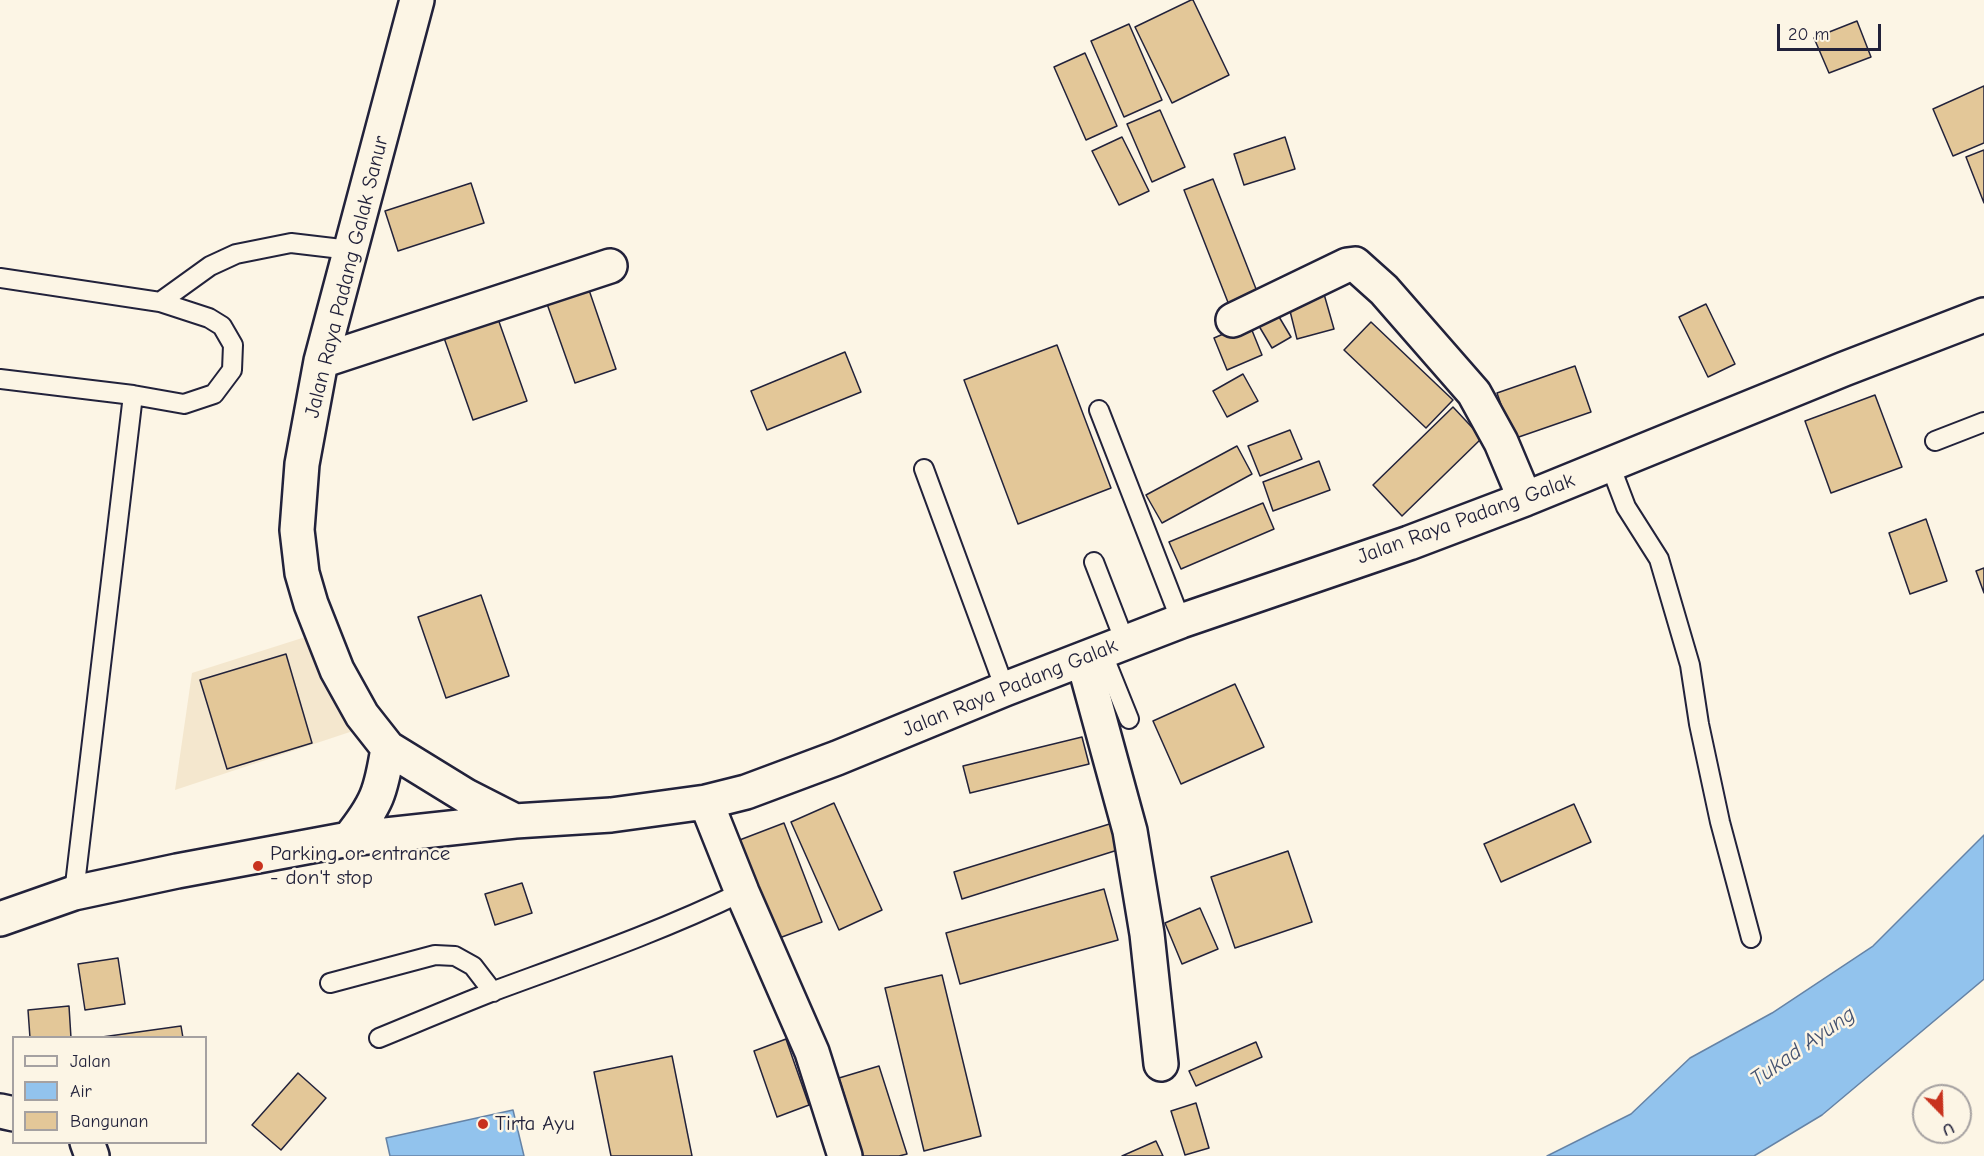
<!DOCTYPE html>
<html>
<head>
<meta charset="utf-8">
<style>
	body { margin:0 }
	#map { position:relative; width:1984px; height:1156px; overflow:hidden; background:#fcf5e5; font-family:"Comic Neue",sans-serif }
	canvas { display:block }
	.legend { position:absolute; left:12px; top:1036px; width:195px; height:108px; box-sizing:border-box; background:#fcf5e5; border:2px solid #a5a1a1; margin:0; padding:8px 10px; list-style:none; font-size:18px; color:#22223b }
	.legend li { display:flex; align-items:center; gap:12px; height:30px }
	.legend b { width:30px; border:2px solid #a5a1a1 }
	.north { position:absolute; left:1912px; top:1084px; width:60px; height:60px; box-sizing:border-box; background:#fcf5e5; border:2px solid #a5a1a1; border-radius:50%; rotate:157deg; font-size:16px; font-weight:700; line-height:24px; text-align:center; color:#22223b }
	.north::after { content:''; display:block; margin:auto; width:21px; height:27px; background:#c8321e; clip-path:polygon(50% 0,100% 100%,50% 72%,0 100%) }
	.scale { position:absolute; left:1777px; top:24px; width:104px; height:27px; box-sizing:border-box; border:3px solid #22223b; border-top:0; padding-left:8px; font-size:18px; line-height:21px; white-space:nowrap; color:#22223b; -webkit-text-stroke:4px #fcf5e5; paint-order:stroke }
</style>
</head>
<body>
<div id="map">
<canvas width="1984" height="1156"></canvas>
<ul class="legend">
<li><b style="height:8px;background:#fcf5e5"></b>Jalan</li>
<li><b style="height:16px;background:#92c3ed"></b>Air</li>
<li><b style="height:16px;background:#e3c798"></b>Bangunan</li>
</ul>
<div class="north">U</div>
<div class="scale">20 m</div>
</div>
<script>
const c = document.querySelector('canvas').getContext('2d');
c.lineJoin = 'round';
function fill(path, color) {
  c.fillStyle = color;
  c.fill(path, 'evenodd');
}
function stroke(path, color, width, dash) {
  c.strokeStyle = color;
  c.lineWidth = width;
  c.lineCap = dash ? 'butt' : 'round';
  c.setLineDash(dash || []);
  c.stroke(path);
}
function drawText(font, color, halo, rows, align = 'center') {
  c.font = font + ' "Comic Neue",sans-serif';
  c.lineWidth = 5;
  c.setLineDash([]);
  c.textBaseline = 'middle';
  c.strokeStyle = halo;
  c.fillStyle = color;
  for (const [text, x, y, turn = 0] of rows) {
    c.save();
    c.translate(x, y);
    c.rotate((+turn || 0) * Math.PI / 180);
    c.textAlign = isNaN(turn) ? turn : align;
    if (halo) c.strokeText(text, 0, 0);
    c.fillText(text, 0, 0);
    c.restore();
  }
}
const built = new Path2D(`
	M318,633l44,95 -187,62 17,-117z`);
const water = new Path2D(`
	M1984,835v144l-162,136 -68,41h-207l84,-42 59,-56 82,-45 101,-67z
	M513,1110l11,46h-134l-4,-18z`);
const building = new Path2D(`
	M1191,0h2l36,75 -57,28 -37,-76z
	M1857,21l14,36 -42,16 -15,-35z
	M1129,24l33,76 -38,17 -33,-76z
	M1085,53l32,73 -31,14 -32,-73z
	M1984,86v57l-31,13 -20,-47z
	M1160,110l25,57 -33,15 -25,-58z
	M1122,137l27,54 -30,14 -27,-54z
	M1285,137l10,32 -51,16 -10,-31z
	M1984,150v53l-18,-46z
	M1213,179l45,115 -29,11 -45,-115z
	M471,183l13,40 -86,28 -13,-40z
	M588,287l28,82 -41,14 -29,-82z
	M1324,294l10,35 -37,10 -9,-36z
	M1706,304l29,60 -27,13 -29,-60z
	M1275,310l16,27 -19,11 -16,-27z
	M497,316l30,85 -54,19 -30,-85z
	M1371,322l82,78 -27,28 -82,-78z
	M1249,323l13,32 -35,15 -13,-32z
	M1057,345l54,143 -93,36 -54,-144z
	M845,352l16,40 -94,38 -16,-39z
	M1575,366l16,46 -78,27 -16,-46z
	M1243,374l15,27 -31,16 -14,-26z
	M1875,395l27,72 -71,26 -26,-72z
	M1453,407l29,31 -80,78 -29,-31z
	M1290,430l12,29 -42,17 -12,-30z
	M1237,446l15,28 -90,49 -16,-28z
	M1319,461l11,29 -57,21 -10,-29z
	M1263,503l11,26 -93,40 -12,-27z
	M1926,519l21,62 -37,13 -21,-61z
	M1984,568v25l-8,-22z
	M481,595l28,81 -63,22 -28,-81z
	M286,654l26,89 -85,26 -27,-89z
	M1235,684l29,63 -83,37 -28,-63z
	M1082,737l7,27 -119,29 -7,-27z
	M834,803l48,107 -43,20 -48,-108z
	M1574,804l17,38 -90,40 -17,-38z
	M1116,822l8,26 -162,51 -8,-27z
	M784,823l38,99 -48,18 -37,-99z
	M1288,851l24,71 -77,26 -24,-71z
	M522,883l10,30 -37,12 -10,-31z
	M1104,889l14,51 -158,44 -14,-51z
	M1200,908l18,41 -36,15 -17,-41z
	M118,958l7,46 -40,6 -7,-46z
	M942,975l39,161 -57,15 -39,-163z
	M69,1006l2,32h-41l-2,-28z
	M181,1026l2,12h-81v-1z
	M786,1039l23,66 -32,12 -23,-66z
	M1256,1042l6,15 -66,29 -7,-15z
	M672,1056l20,100h-81l-17,-84z
	M879,1066l28,88 -8,2h-36l-24,-78z
	M298,1073l28,25 -45,52 -29,-25z
	M1196,1103l13,45 -24,7 -14,-44z
	M1156,1141l7,15h-41z`);
const lane = new Path2D(`
	M0,278l160,24 49,16 13,8 11,19 -1,25 -18,24 -30,10 -51,-9
	M160,302l50,-36 26,-12 55,-11 59,7
	M0,379l133,16 -59,498
	M1099,410l82,211
	M1935,441l49,-19
	M1610,465l16,42 33,52 31,106 9,59 21,98 31,116
	M924,469l81,220
	M1094,562l31,80
	M1102,652l27,67
	M330,983l105,-28 20,1 18,10 20,26
	M379,1038c39,-16 77,-32 115,-47 84,-31 168,-60 248,-99`);
const street = new Path2D(`
	M417,0l-96,361 -19,103 -5,66 5,43 9,31 26,66 25,45 26,33 78,48 49,25
	M1233,320l114,-55 8,-1 29,26 90,103 27,49 24,57
	M321,361l289,-95
	M1083,659l47,172 17,103 14,130
	M706,802l36,90 70,160 33,104
	M349,839c28,-35 32,-47 39,-91
	M0,919l74,-26 103,-22 172,-32 166,-18 96,-6 95,-13 40,-10 91,-34 168,-69 176,-68 228,-78 116,-44 319,-130 140,-54
	M0,1111l14,3
	M87,1142l5,14`);
const markers = [
	[258,866,6,"#c8321e"],
	[483,1124,6,"#c8321e"]
];
const streetNames = [
	["Jalan Raya Padang Galak Sanur",347,277,-76],
	["Jalan Raya Padang Galak",1466,519,-20],
	["Jalan Raya Padang Galak",1010,688,-22]
];
const poiNames = [
	["Parking or entrance",270,854],
	["- don't stop",270,878],
	["Tirta Ayu",495,1124]
];
const waterNames = [
	["Tukad Ayung",1803,1047,-35]
];
fill(built, '#f4e7ce');
fill(water, '#92c3ed');
stroke(water, '#6583a6', 1.5);
fill(building, '#e3c798');
stroke(building, '#22223b', 1.5);
stroke(lane, '#22223b', 22);
stroke(street, '#22223b', 38);
stroke(lane, '#fcf5e5', 18);
stroke(street, '#fcf5e5', 33);
for (const [x, y, r, color] of markers) {
  const dot = new Path2D();
  dot.arc(x, y, r, 0, 2 * Math.PI);
  c.fillStyle = color;
  c.fill(dot);
  stroke(dot, '#fcf5e5', 2);
}
drawText('21px', '#22223b', '#fcf5e5', streetNames);
drawText('21px', '#22223b', '#fcf5e5', poiNames, 'left');
drawText('italic 22px', '#445270', '#fcf5e5', waterNames);
</script>
</body>
</html>
